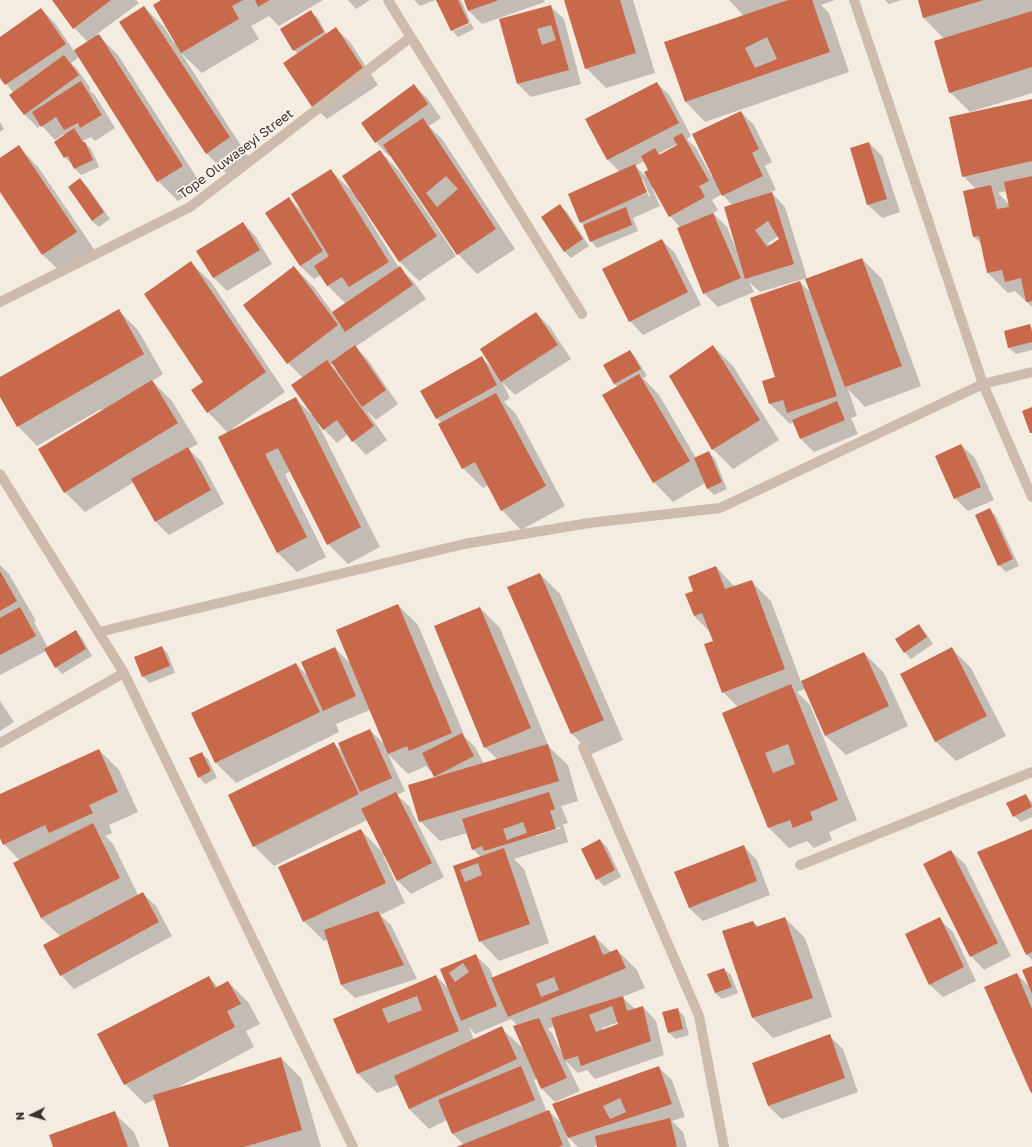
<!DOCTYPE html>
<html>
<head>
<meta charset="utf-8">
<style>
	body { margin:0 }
	#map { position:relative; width:1032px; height:1147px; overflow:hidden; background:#f4ebe1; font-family:"Golos Text",sans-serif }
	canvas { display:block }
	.north { position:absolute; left:12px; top:1095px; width:40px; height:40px; -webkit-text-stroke:3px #fbf5ee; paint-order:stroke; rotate:265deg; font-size:11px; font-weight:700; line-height:16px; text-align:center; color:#3b302b }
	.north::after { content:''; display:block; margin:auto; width:14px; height:18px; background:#3b302b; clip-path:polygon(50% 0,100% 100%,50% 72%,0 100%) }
</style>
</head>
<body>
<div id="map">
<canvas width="1032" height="1147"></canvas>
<div class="north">N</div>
</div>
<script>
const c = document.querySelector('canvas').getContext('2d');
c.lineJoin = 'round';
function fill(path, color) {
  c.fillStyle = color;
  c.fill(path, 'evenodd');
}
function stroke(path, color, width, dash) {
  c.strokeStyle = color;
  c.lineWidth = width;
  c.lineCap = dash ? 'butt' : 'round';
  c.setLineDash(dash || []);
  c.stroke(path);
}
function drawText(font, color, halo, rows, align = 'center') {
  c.font = font + ' "Golos Text",sans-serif';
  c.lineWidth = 3.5;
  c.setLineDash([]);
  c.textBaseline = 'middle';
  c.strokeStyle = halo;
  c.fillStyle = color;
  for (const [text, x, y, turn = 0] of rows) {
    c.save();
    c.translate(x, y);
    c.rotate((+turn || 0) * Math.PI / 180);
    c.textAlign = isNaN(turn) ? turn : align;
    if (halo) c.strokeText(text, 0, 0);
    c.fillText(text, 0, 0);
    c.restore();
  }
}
const shadow = new Path2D(`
	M53,0h83l3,3 -42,31 21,21 84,131 -24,15 -20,-20 -79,-124 -8,6 6,6 14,20 -2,1 6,5 20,33 -20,13 -4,-4 -8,4 8,8 8,18 -18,8 -16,-18 -1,-23 -9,6 -14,-15 -3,3 -14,-14 -10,-21 -14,-17v-38l41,-29 14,14 19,28 14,-9 -14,-14z
	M163,0h160l-44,26 -10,-10 -18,10 8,13 -57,34 -21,-20 68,105 -23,15 -20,-20 -62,-146 20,20 10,16 2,-1z
	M348,0h22l-14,9z
	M414,0h21l-15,6z
	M437,0h24l9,21 -17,8v2l18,-8 3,6 -16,8 -6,-7z
	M465,0h79l1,2 -63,22 -13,-13z
	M566,0h67l22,73 -49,15 -20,-20z
	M729,0h106l-14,5 8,8 20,59 -144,50 -19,-20 58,-86z
	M885,0h16l-12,4z
	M919,0h113v93l-62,19 -20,-20 -6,-53 -20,-21z
	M550,6l14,13 17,65 -50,13 -13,-13 -18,-64z
	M311,12l7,6 9,17 9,-6 14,13 28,43 -51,34 -14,-13 -15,-52 -4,-4z
	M657,83l13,13 21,40 -4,3 9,9 16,29 1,-1 28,-64 13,13 18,37 -7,4 11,24 -5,2 14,15 22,71 -47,14 -11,-10 5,10 -36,15 -14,-14 -23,-65 -11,-12 -16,-28h-2l8,18 -27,12 5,13 -41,17 -6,-7 -7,-16 -3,-3 39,-50 -12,-12 -21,-41zM681,142l1,2 -21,11 -2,-2zM644,161l5,9v9l-14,-13zM641,180h2l7,16 -1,1zM722,194l10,11 5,43 -1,1 -9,-22 -14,-14 5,-3 -6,-10zM779,236l1,3 -10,7 -2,-3z
	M414,85l13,13 14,20 -12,8 13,13 73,110 -38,25 -19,-20 -67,-100 -2,2 -13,-14z
	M1032,100v207l-17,-16 -7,2 -20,-20 -6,-29 -8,-7 2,-48 -13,-13zM1007,191l3,14 -12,-12z
	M0,122l4,7 -4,3z
	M869,143l13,13 18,56 -18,6 -14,-13z
	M19,147l19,20 58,85 -33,22 -20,-19 -43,-65v-31z
	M380,151l19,20 57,85 -37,25 -20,-20 -38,-59 -2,1 40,65 14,13 13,18 -71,48 13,13 30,44 -22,16 -8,-8h-1l20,28 -21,15 -13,-14 -5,-7 -11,9 -18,-19h-1l62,123 -32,17 -20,-20 -37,-73 -6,3 41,83 -29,15 -20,-20 -49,-119 -20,-21 -17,-149 20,19 74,110 -53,37v2l63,-33 17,17 1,-1 -10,-36 -15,-15 6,-96 20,20 19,26 13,-9 -19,-19 -6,-10 -7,4 -14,-13 -34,-53 22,-15 15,15 28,-42 22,21zM333,364l5,6 -1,1 -6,-6z
	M80,180l7,6 23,33 -11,8 -7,-6z
	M560,206l7,6 22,34 -18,12 -6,-6 -23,-35z
	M243,223l13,14 16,27 -45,27 -13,-13 -17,-26z
	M661,240l14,13 26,52 -58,30 -13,-14z
	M862,259l20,20 39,107 -56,21 -17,-18 9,27 -6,2 7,16 -44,18 -13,-13 -7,-17 -4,2 -20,-20 -7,-22 13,-5 24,-95 12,12z
	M119,311l19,19 25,44 -11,7 20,20 26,43 -10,5 13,12 23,43 -55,31 -13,-13 -22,-40 -49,30 -20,-20 37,-81 -1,-2 -64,37 -19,-20 -18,-32v-16z
	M536,313l14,14 21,32 -56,36 -13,-13 8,16 -6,4 12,12 49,92 -44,24 -19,-20 -14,-25 -5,3 -20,-20 -21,-45 -5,-5 -15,-27 60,-33 9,9z
	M1029,325l3,3v22l-16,4 -7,-6 -4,-17z
	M713,346l20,20 46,74 -46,29 -20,-20 -43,-73z
	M630,351l6,7 11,18 -4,2 16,17 37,63 13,-5 6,6 12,30 -13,6 -7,-7 -2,-5 -32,19 -19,-20 -36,-95 -4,-3 -10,-18z
	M961,445l14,13 19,42 -26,11 -13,-13z
	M989,509l7,7 23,50 -13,6 -7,-7z
	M0,565l9,9 27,47 -2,1 14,26 27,-17 7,7 10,18 -30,18 -6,-7 -10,-16 -46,24z
	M716,567l19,20 16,-6 20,20 30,81 63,-29 20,20 24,53 -62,29 -20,-19 -21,-47 -8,3 13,13 47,115 -28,12 3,8 -18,8 -7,-7 -18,7 -20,-20 -46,-115 15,-6 -15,-15 -9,-51 -4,-9 -16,-16v-25z
	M540,574l20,20 63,146 -31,14 -20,-20 -64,-146z
	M398,605l20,20 47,112 10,10 9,17 14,-4 -13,-13 -5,-139 20,20 49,119 19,18 10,36 -17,5 7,17 -5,1 5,18 -54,17 10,10 25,74 -50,18 -19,-20 -26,-74 27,-10 -8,-8 -6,-16 -27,8 -20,-20 17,-43 -5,-8 -2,1 -4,-5 -18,8 -20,-20 17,37 -8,4 12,11 35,71 -33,17 -14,-14 -12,-25h-2l22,48 -25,12 11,10 26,54 -62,19 -14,-13 -13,-46 -4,2 -20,-20 57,-91 22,23 -16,-33 -93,46 -20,-20 80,-102 10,9 26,-23 14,14 -14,-34 -34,14 3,8 -103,51 -20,-20 -23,-49 103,-50 12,12 27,-28 15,15zM560,827l1,1 -25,8 -1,-2z
	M918,625l7,7 8,12 -22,15 -6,-7z
	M162,647l6,7 7,19 -26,10 -6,-7z
	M952,649l19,19 35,68 -50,25 -20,-19z
	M0,701l14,21 -14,9z
	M99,750l20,20 19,42 -29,13 3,8 -7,3 8,8 25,51 4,-2 14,13 16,30 -98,53 -13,-14v-38l-20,-19 -21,-57 -16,-17 -4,-9v-40z
	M201,753l7,6 9,19 -12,6 -6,-7z
	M1026,795l6,7v15l-11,5 -7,-6z
	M1032,830v130l-5,-5 -49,-103z
	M600,840l7,7 14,30 -17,9 -7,-7z
	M743,846l14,14 13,35 -67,26 -14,-13z
	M951,851l14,13 46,92 -27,14 -13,-14z
	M785,918l20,20 27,79 -59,21 -20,-20 -30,-86 30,-10 6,5z
	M939,919l14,13 23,49 -33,16 -14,-13z
	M594,936l17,16 6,-2 20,20 8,18 -23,9 13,12 8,-2 13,14 8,34 -69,24 -8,-9 -9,3 -13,-13 15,31 -25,11 -13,-13 -5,-11 -3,2 13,32 2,-1 14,14 95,-58 14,13 13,37 -13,4 11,11 4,15h-89v-2l-5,2h-15l-12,-12 5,12h-113l6,-2 -11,-11 -6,-14 -18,9 -20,-20 -11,-24 -21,8 -19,-19 -23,-55 101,-43 14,14 -8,-20 34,-14 14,13 3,9zM511,1019l7,7 7,24 -24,-22 -27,12 -5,-13 6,7zM619,1022l1,2 -17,7 -1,-3zM555,1026l8,27h-1l-10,-20 -4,-4z
	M1032,967v126l-46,-105 31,-14 14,14z
	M724,969l7,6 7,18 -16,6 -7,-6z
	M209,977l9,10 10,-5 20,20 12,22 -14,7 8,16 -79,42v1l106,-32 20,20 20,69h-151l-14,-48 -11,5 -20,-20z
	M677,1009l7,7 5,19 -13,4 -7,-6 -6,-20z
	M829,1035l14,14 15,43 -76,27 -14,-13 -15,-43z
	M114,1113l20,19 6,15h-86z`);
const building = new Path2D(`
	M52,0h59l-38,29z
	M161,0h82l-11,6 7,13 -58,34 -28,-48z
	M255,0h15l-12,7z
	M436,0h22l11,23 -18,8z
	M464,0h35l-31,11z
	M564,0h56l16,53 -51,16z
	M788,0h24l18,52 -145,50 -21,-60zM767,37l10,22 -22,9 -10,-20z
	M918,0h66l-61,18z
	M551,5l18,65 -52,14 -18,-65zM551,25l5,15 -14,5 -5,-16z
	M144,6l86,131 -24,17 -87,-132z
	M41,8l25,36 -61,41 -5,-7v-41z
	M311,10l13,22 -31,19 -13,-22z
	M1032,11v56l-83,26 -15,-52z
	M336,27l29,44 -53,36 -29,-44z
	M99,34l84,132 -26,16 -83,-132z
	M64,55l15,20 -55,40 -15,-20z
	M81,81l21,34 -22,13 -2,-5 -14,7 -8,-13 -15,10 -9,-15z
	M657,82l22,41 -72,37 -22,-41z
	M414,84l14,20 -53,39 -14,-20z
	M1032,99v62l-70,16 -13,-60z
	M741,111l18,38 -7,4 11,23 -41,20 -30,-62z
	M423,118l73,111 -39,26 -74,-110zM446,176l12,13 -21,18 -11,-14z
	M74,128l9,14h2l8,18 -19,9 -6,-13 -4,2 -10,-16z
	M682,133l27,48 -10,5 6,11 -36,20 -25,-45 4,-2 -7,-14 14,-8 4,7 18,-10 -4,-7z
	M869,142l18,57 -20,6 -17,-57z
	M19,145l58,87 -35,23 -42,-63v-34z
	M380,150l57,86 -38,26 -57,-86z
	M635,164l12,28 -67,31 -12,-29z
	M331,169l58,93 -40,25 -7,-10 -15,9 -13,-20 15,-10 -38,-62z
	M1032,176v125l-6,1 -5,-24 -16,4 -3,-12 -15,3 -8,-37 -6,1 -10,-46 28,-6 6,24 12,-2 -5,-25z
	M80,178l24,34 -12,9 -24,-34z
	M772,192l22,72 -49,15 -21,-72zM768,221l11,18 -12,8 -12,-17z
	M289,197l34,54 -23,15 -35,-53z
	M560,204l23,35 -19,13 -23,-35z
	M626,207l6,18 -42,17 -7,-17z
	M713,213l28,65 -38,16 -26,-66z
	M243,222l17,28 -47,28 -17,-27z
	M662,239l26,53 -59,30 -27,-53z
	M862,258l40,108 -57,21 -40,-108z
	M191,261l75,111 -59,41 -16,-23 12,-8 -59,-88z
	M294,266l44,59 -51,39 -44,-59z
	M400,266l13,19 -68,47 -13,-20z
	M800,281l37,115 -50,17 -4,-13 -14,4 -7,-23 13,-4 -25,-79z
	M119,309l25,45 -127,73 -17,-30v-20z
	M536,312l22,33 -57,37 -21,-33z
	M1030,324l2,8v10l-24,6 -4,-17z
	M355,345l31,45 -24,17 -31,-45z
	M713,345l47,75 -48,30 -43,-74z
	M630,350l11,19 -27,15 -11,-19z
	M482,356l15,29 -61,34 -16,-28z
	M327,360l47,66 -22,16 -15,-22 -14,10 -32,-45z
	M639,374l51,87 -37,22 -51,-88z
	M152,380l26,43 -114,70 -26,-44z
	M496,393l50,93 -45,25 -26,-49 -13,7 -24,-45z
	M296,397l65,130 -34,18 -49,-97 -13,6 42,83 -30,16 -59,-116z
	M837,401l8,19 -45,19 -8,-19z
	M1032,407v26h-2l-8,-22z
	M961,444l20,43 -27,12 -19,-43z
	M188,447l23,43 -56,32 -24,-43z
	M709,451l13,31 -15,7 -13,-31z
	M990,508l23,51 -15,7 -23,-51z
	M716,566l9,23 27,-9 33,89 -63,24 -18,-49 9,-3 -11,-28 -8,3 -9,-22 8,-3 -5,-14z
	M0,571l17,30 -17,10z
	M540,573l64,147 -33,14 -64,-147z
	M398,604l54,129 -43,18 -2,-5 -19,8 -52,-124z
	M20,607l16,29 -36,19v-37z
	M480,607l51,121 -47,20 -50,-122z
	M919,624l8,13 -23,16 -9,-14z
	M76,630l10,19 -31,19 -11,-19z
	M162,646l8,20 -28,11 -8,-20z
	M335,647l21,49 -33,15 -22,-49z
	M952,647l35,69 -52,26 -35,-68z
	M864,652l25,54 -64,30 -24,-55z
	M296,663l24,49 -105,51 -24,-50z
	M791,684l47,116 -28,12 3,8 -20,8 -3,-8 -22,8 -46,-115zM788,744l7,20 -22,9 -8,-20z
	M370,729l22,49 -32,14 -22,-49z
	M462,733l12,23 -40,21 -12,-24z
	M334,742l25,52 -106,53 -25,-52z
	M548,744l11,37 -140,41 -11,-37z
	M99,749l19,43 -29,13 4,8 -44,20 -4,-8 -42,20 -3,-7v-44z
	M202,752l9,19 -13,7 -9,-20z
	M396,792l36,71 -35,18 -36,-72z
	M549,792l6,17 -5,2 6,18 -72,22 -2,-5 -10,4 -10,-31zM523,822l4,11 -20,7 -4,-11z
	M1026,794l6,13 -19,10 -7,-14z
	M93,823l27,55 -79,40 -28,-55z
	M361,829l25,54 -83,39 -25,-55z
	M1032,829v123l-6,3 -49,-103z
	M600,839l15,31 -19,10 -15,-31z
	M744,845l13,36 -68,27 -15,-36z
	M504,848l26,76 -51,18 -26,-76zM478,863l4,12 -17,7 -5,-12z
	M951,850l47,93 -28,14 -47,-93z
	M143,892l16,30 -99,54 -17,-31z
	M378,911l26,54 -63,20 -17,-55z
	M785,917l28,81 -61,20 -30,-87 31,-10 3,6z
	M940,917l24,50 -35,18 -24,-51z
	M595,935l8,20 14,-6 9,19 -118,49 -17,-39zM554,977l5,13 -18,7 -5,-13z
	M476,954l21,52 -36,15 -21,-52zM463,963l6,9 -14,10 -6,-9z
	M1032,966v28l-10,-24z
	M724,968l8,19 -17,6 -8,-19z
	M1017,973l15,36v83l-1,1 -47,-106z
	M436,975l23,56 -102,43 -24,-55zM417,996l5,14 -34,13 -6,-14z
	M209,976l6,12 13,-7 13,23 -14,7 8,16 -111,58 -27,-51z
	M623,996l4,15 16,-5 8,35 -70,25 -3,-10 -14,4 -13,-42zM612,1006l6,18 -22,8 -7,-17z
	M678,1008l5,21 -15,4 -6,-21z
	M539,1018l28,60 -26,11 -28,-63z
	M502,1026l15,33 -108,50 -15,-33z
	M830,1034l15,44 -77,28 -16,-43z
	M281,1057l21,73 -58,17h-75l-16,-52z
	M521,1066l14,34 -83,34 -14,-34z
	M659,1066l13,38 -104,34 -16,-34zM620,1098l6,14 -16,7 -7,-13z
	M549,1110l14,35 -5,2h-102z
	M115,1111l13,36h-75l-4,-12z
	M670,1118l7,29h-80l-2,-11z`);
const minor = new Path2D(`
	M388,0l194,314
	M854,0l129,384 49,113
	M0,302l190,-95 221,-170
	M0,474l124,199 229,474
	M99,632l365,-88 125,-21 131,-15 263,-124 49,-12
	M0,743l124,-70
	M583,747l116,269 25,131
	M800,865l232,-93`);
const streetNames = [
	["Tope Oluwaseyi Street",236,154,-37]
];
fill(shadow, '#0003');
fill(building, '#c8694b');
stroke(minor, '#cdbbac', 10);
drawText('13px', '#3b302b', '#fbf5ee', streetNames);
</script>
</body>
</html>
